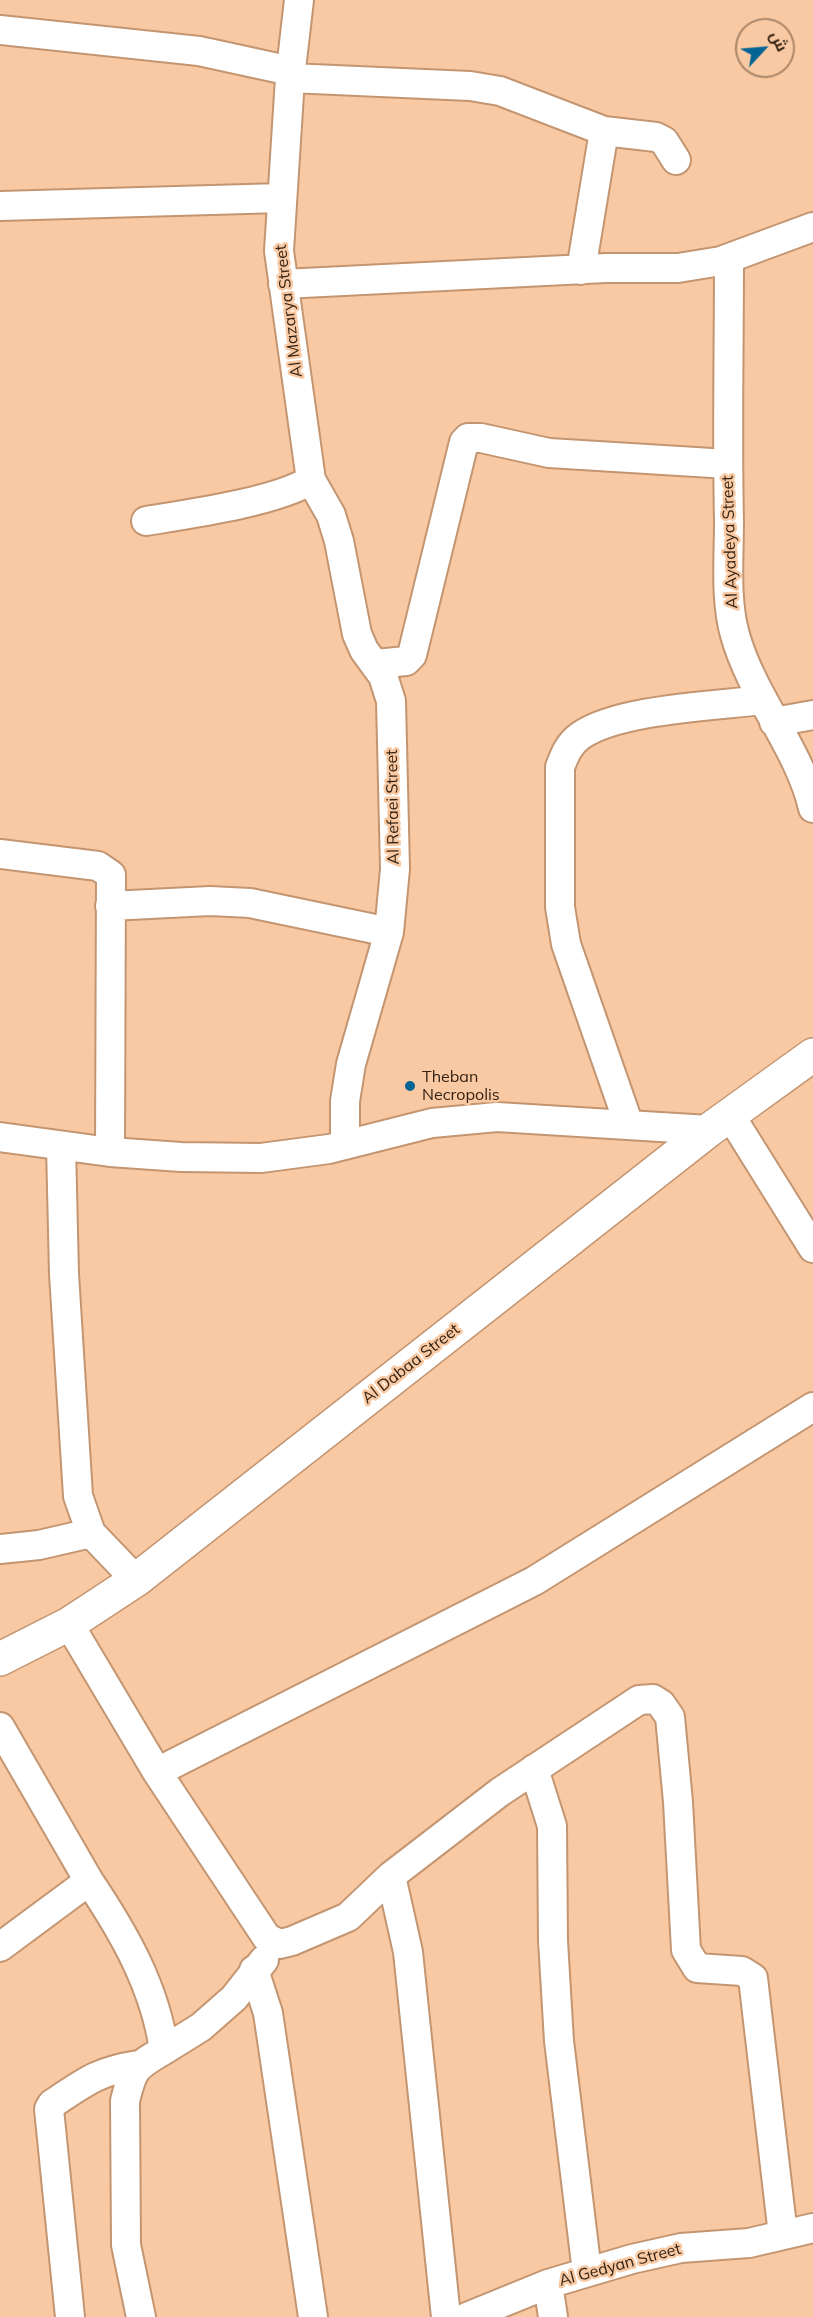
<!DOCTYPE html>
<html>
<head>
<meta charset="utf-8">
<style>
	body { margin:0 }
	#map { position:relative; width:813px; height:2317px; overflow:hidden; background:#f9c9a3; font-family:Mulish,Cairo,sans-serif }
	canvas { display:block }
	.north { position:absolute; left:735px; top:18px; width:60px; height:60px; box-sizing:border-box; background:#f9c9a3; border:2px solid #aa8669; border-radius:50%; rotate:64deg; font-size:16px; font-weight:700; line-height:24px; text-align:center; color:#332213 }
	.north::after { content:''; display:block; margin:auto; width:21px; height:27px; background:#046494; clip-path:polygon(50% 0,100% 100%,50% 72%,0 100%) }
</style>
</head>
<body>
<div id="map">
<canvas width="813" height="2317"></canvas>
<div class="north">ش</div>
</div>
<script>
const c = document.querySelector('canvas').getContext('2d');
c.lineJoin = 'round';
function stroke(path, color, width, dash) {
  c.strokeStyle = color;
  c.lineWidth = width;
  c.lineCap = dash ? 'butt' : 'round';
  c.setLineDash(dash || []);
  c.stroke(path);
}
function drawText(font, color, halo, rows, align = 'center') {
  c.font = font + ' Mulish,sans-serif';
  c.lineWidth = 5;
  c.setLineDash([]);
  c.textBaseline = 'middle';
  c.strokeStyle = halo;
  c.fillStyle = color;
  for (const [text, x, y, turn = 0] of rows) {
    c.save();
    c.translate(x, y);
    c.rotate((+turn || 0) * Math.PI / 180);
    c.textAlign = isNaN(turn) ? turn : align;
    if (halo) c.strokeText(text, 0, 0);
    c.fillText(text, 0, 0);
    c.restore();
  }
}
const street = new Path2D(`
	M299,0l-9,78 -11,173 32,229 20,35 8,26 18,93 7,16 19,26 8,25 4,168 -6,63 -38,132 -6,37v44
	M0,30l199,21 92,20
	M290,78l180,8 30,5 104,40 52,6 8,4 12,19
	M0,206l282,-8
	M729,258c0,88 -2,176 0,263 0,37 -4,79 6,114 17,61 64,113 78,173
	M581,270l23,-139
	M283,284l323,-16h72l43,-7 92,-34
	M146,521c43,-7 130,-19 165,-41
	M376,664l30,-3 6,-6 52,-213 4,-4h13l68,15 179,11
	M774,722l39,-7
	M0,854l98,12 13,9 -1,277
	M110,906l100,-5 40,2 139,29
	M730,1115l83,133
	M629,1125l-63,-181 -6,-37v-140c5,-13 9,-23 20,-31 38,-27 135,-30 182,-36
	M0,1137l110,15 71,5 80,1 68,-9 103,-26 65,-6 212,13
	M61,1146l3,128 14,222 13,37 45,47
	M0,1549l39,-4 52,-12
	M69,1624l88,148 377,-191 279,-174
	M0,1727l89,154 -89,66
	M534,1769l18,57 1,115 6,100 28,231
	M157,1772l110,166 13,6 12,-3 56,-24 43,-41 109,-84 139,-92 14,-1 8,5 9,13 8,85 8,148 11,18 45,3 11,7 30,257
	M391,1876l17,76 38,365
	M89,1881c35,52 66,106 75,169 -29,17 -31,18 -39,51l1,144 15,72
	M254,1970l14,43 45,304
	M164,2050l37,-23 33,-29 30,-38
	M548,2284l5,33
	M70,2317l-21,-208 3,-5c33,-22 46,-33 86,-39
	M467,2317l81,-33 84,-25 49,-11 68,-5 64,-15`);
const secondary = new Path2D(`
	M0,1659l69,-35 67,-44 573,-450 104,-75`);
const markers = [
	[410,1086,6,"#046494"]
];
const streetNames = [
	["Al Mazarya Street",289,311,-97],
	["Al Ayadeya Street",730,542,-92],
	["Al Refaei Street",393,807,-91],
	["Al Dabaa Street",411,1364,-38],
	["Al Gedyan Street",620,2265,-15]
];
const poiNames = [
	["Theban",422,1077],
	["Necropolis",422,1095]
];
stroke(street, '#c39571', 32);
stroke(secondary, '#c39571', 36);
stroke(street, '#fff', 28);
stroke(secondary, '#fff', 33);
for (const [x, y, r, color] of markers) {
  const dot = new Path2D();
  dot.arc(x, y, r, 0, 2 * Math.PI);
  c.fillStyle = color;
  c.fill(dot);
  stroke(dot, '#f9c9a3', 2);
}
drawText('16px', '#332213', '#f9c9a3', streetNames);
drawText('16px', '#332213', '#f9c9a3', poiNames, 'left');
</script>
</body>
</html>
